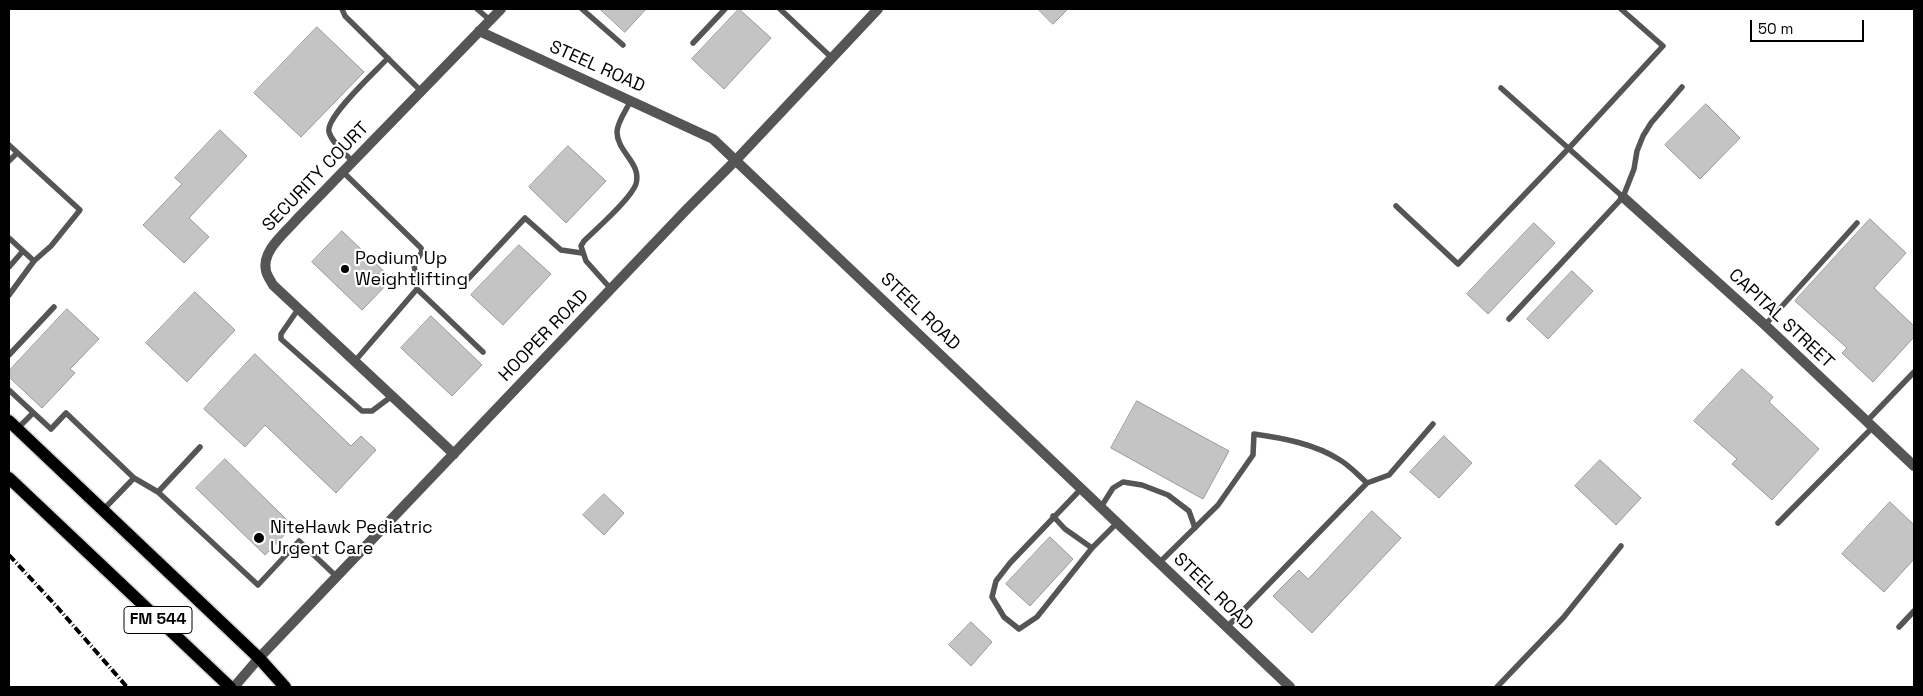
<!DOCTYPE html>
<html>
<head>
<meta charset="utf-8">
<style>
	body { margin:0 }
	#map { position:relative; width:1923px; height:696px; overflow:hidden; background:#fff; font-family:"Space Grotesk",sans-serif }
	canvas { display:block }
	.frame { position:absolute; inset:0; border:10px solid #000; pointer-events:none }
	.scale { position:absolute; left:1750px; top:20px; width:114px; height:22px; box-sizing:border-box; border:2px solid #000; border-top:0; padding-left:6px; font-size:15px; line-height:18px; white-space:nowrap; color:#000; -webkit-text-stroke:4px #fff; paint-order:stroke }
</style>
</head>
<body>
<div id="map">
<canvas width="1923" height="696"></canvas>
<div class="frame"></div>
<div class="scale">50 m</div>
</div>
<script>
const c = document.querySelector('canvas').getContext('2d');
c.lineJoin = 'round';
function fill(path, color) {
  c.fillStyle = color;
  c.fill(path, 'evenodd');
}
function stroke(path, color, width, dash) {
  c.strokeStyle = color;
  c.lineWidth = width;
  c.lineCap = dash ? 'butt' : 'round';
  c.setLineDash(dash || []);
  c.stroke(path);
}
function drawText(font, color, halo, rows, align = 'center') {
  c.font = font + ' "Space Grotesk",sans-serif';
  c.lineWidth = 4.5;
  c.setLineDash([]);
  c.textBaseline = 'middle';
  c.strokeStyle = halo;
  c.fillStyle = color;
  for (const [text, x, y, turn = 0] of rows) {
    c.save();
    c.translate(x, y);
    c.rotate((+turn || 0) * Math.PI / 180);
    c.textAlign = isNaN(turn) ? turn : align;
    if (halo) c.strokeText(text, 0, 0);
    c.fillText(text, 0, 0);
    c.restore();
  }
}
const building = new Path2D(`
	M600,9h46l-21,23z
	M739,9l32,29 -47,51 -32,-30z
	M1038,9h30l-15,15z
	M317,27l47,45 -63,65 -47,-44z
	M1706,104l34,34 -40,41 -35,-34z
	M220,130l27,26 -58,62 20,19 -25,26 -41,-38 39,-41 -7,-6z
	M568,146l38,35 -40,42 -37,-36z
	M1870,219l36,34 -32,35 40,38v11l-41,45 -31,-29 5,-5 -52,-47z
	M1534,223l21,20 -67,71 -21,-20z
	M342,231l50,48 -30,31 -50,-48z
	M519,245l32,29 -48,51 -32,-30z
	M1572,271l21,20 -45,48 -21,-20z
	M195,292l40,38 -48,52 -41,-39z
	M67,309l32,30 -29,30 5,4 -33,35 -33,-31v-6z
	M431,316l51,49 -30,31 -51,-48z
	M255,354l96,92 10,-10 15,14 -40,43 -71,-68 -20,22 -41,-38z
	M1742,369l31,28 -4,5 50,47 -47,51 -40,-36 5,-5 -43,-38z
	M1137,401l92,50 -26,48 -92,-51z
	M1444,436l28,27 -33,35 -29,-26z
	M225,459l68,67 -28,29 -69,-67z
	M1600,460l41,38 -25,27 -41,-39z
	M604,494l20,19 -20,22 -21,-20z
	M1890,502l24,23v34l-30,33 -42,-38z
	M1372,511l29,27 -89,95 -39,-37 26,-26 9,9z
	M1050,537l23,22 -43,47 -24,-22z
	M971,622l21,20 -21,24 -22,-21z`);
const service = new Path2D(`
	M342,9l3,7 76,75
	M477,9l13,11
	M582,9l41,36
	M780,9l52,49
	M693,43l32,-34
	M1501,88l122,109
	M9,145l71,65 -29,36 -17,15 -25,34
	M9,161l8,-8
	M353,162c-8,-9 -21,-19 -24,-30 -4,-15 48,-62 59,-74
	M343,172l78,76 1,4 -8,12 3,25 -62,72
	M1396,206l62,58 111,-116 94,-102 -42,-37
	M9,238l25,23
	M9,267l14,-16
	M467,280l58,-62 36,32 21,3
	M417,289l66,63
	M611,289l-25,-28 -5,-15 3,-5c12,-12 47,-42 52,-57 6,-21 -19,-32 -19,-52 0,-10 10,-23 14,-32
	M299,308l-18,26v5l81,72h10l20,-15
	M1509,319l114,-122 11,-28 3,-18 6,-15 8,-13 31,-36
	M1765,325l92,-102
	M9,355l45,-48
	M9,390l42,39 15,-16 68,65 24,14 100,93 41,-44 38,36
	M1867,421l47,-49
	M17,429l16,-16
	M1081,489l-71,74 -14,18 -4,16 12,20 15,12 18,-12 55,-69 25,-25
	M158,492l42,-45
	M1101,507l12,-19 10,-6 19,3 26,10 21,16 6,17
	M103,510l31,-32
	M1053,516l12,13 27,19
	M1778,523l95,-96
	M1159,563l59,-58 35,-50 1,-21c29,4 61,10 86,26 10,6 18,15 27,23l22,-8 44,-51
	M1227,627l140,-144
	M1899,627l15,-16
	M1497,687l66,-69 58,-72`);
const minor = new Path2D(`
	M479,31l234,108 577,548
	M1623,197l142,128 149,141
	M454,454l-181,-169c-2,-4 -6,-9 -7,-14 -5,-20 19,-38 31,-52l204,-210`);
const tertiary = new Path2D(`
	M234,687l25,-29 429,-450 48,-48 142,-151`);
const primary = new Path2D(`
	M9,421l250,237 26,29
	M9,478l221,209`);
const rail = new Path2D(`
	M9,555l49,53 69,79`);
const markers = [
	[345,269,5,"#000"],
	[259,538,6,"#000"]
];
const shields = [
	[158,620,68]
];
const shieldNames = [
	["FM 544",158,620]
];
const streetNames = [
	["STEEL ROAD",597,67,24],
	["SECURITY COURT",316,177,-46],
	["STEEL ROAD",920,312,44],
	["CAPITAL STREET",1781,319,43],
	["HOOPER ROAD",544,336,-46],
	["STEEL ROAD",1213,592,44]
];
const poiNames = [
	["Podium Up",355,259],
	["Weightlifting",355,280],
	["NiteHawk Pediatric",270,528],
	["Urgent Care",270,549]
];
fill(building, '#c4c4c4');
stroke(building, '#999', 1);
stroke(primary, '#dbdbdb', 15);
stroke(service, '#555', 5.5);
stroke(minor, '#555', 10);
stroke(tertiary, '#555', 10);
stroke(primary, '#000', 12);
stroke(rail, '#000', 4, [8, 2.5, 1, 2.5]);
for (const [x, y, r, color] of markers) {
  const dot = new Path2D();
  dot.arc(x, y, r, 0, 2 * Math.PI);
  c.fillStyle = color;
  c.fill(dot);
  stroke(dot, '#fff', 2);
}
for (const [x, y, w] of shields) {
  const box = new Path2D();
  box.roundRect(x - w / 2, y - 13.5, w, 27, 4);
  c.fillStyle = '#fff';
  c.fill(box);
  stroke(box, '#000', 1);
}
drawText('bold 16px', '#000', null, shieldNames);
drawText('18px', '#000', '#fff', streetNames);
drawText('18px', '#000', '#fff', poiNames, 'left');
</script>
</body>
</html>
